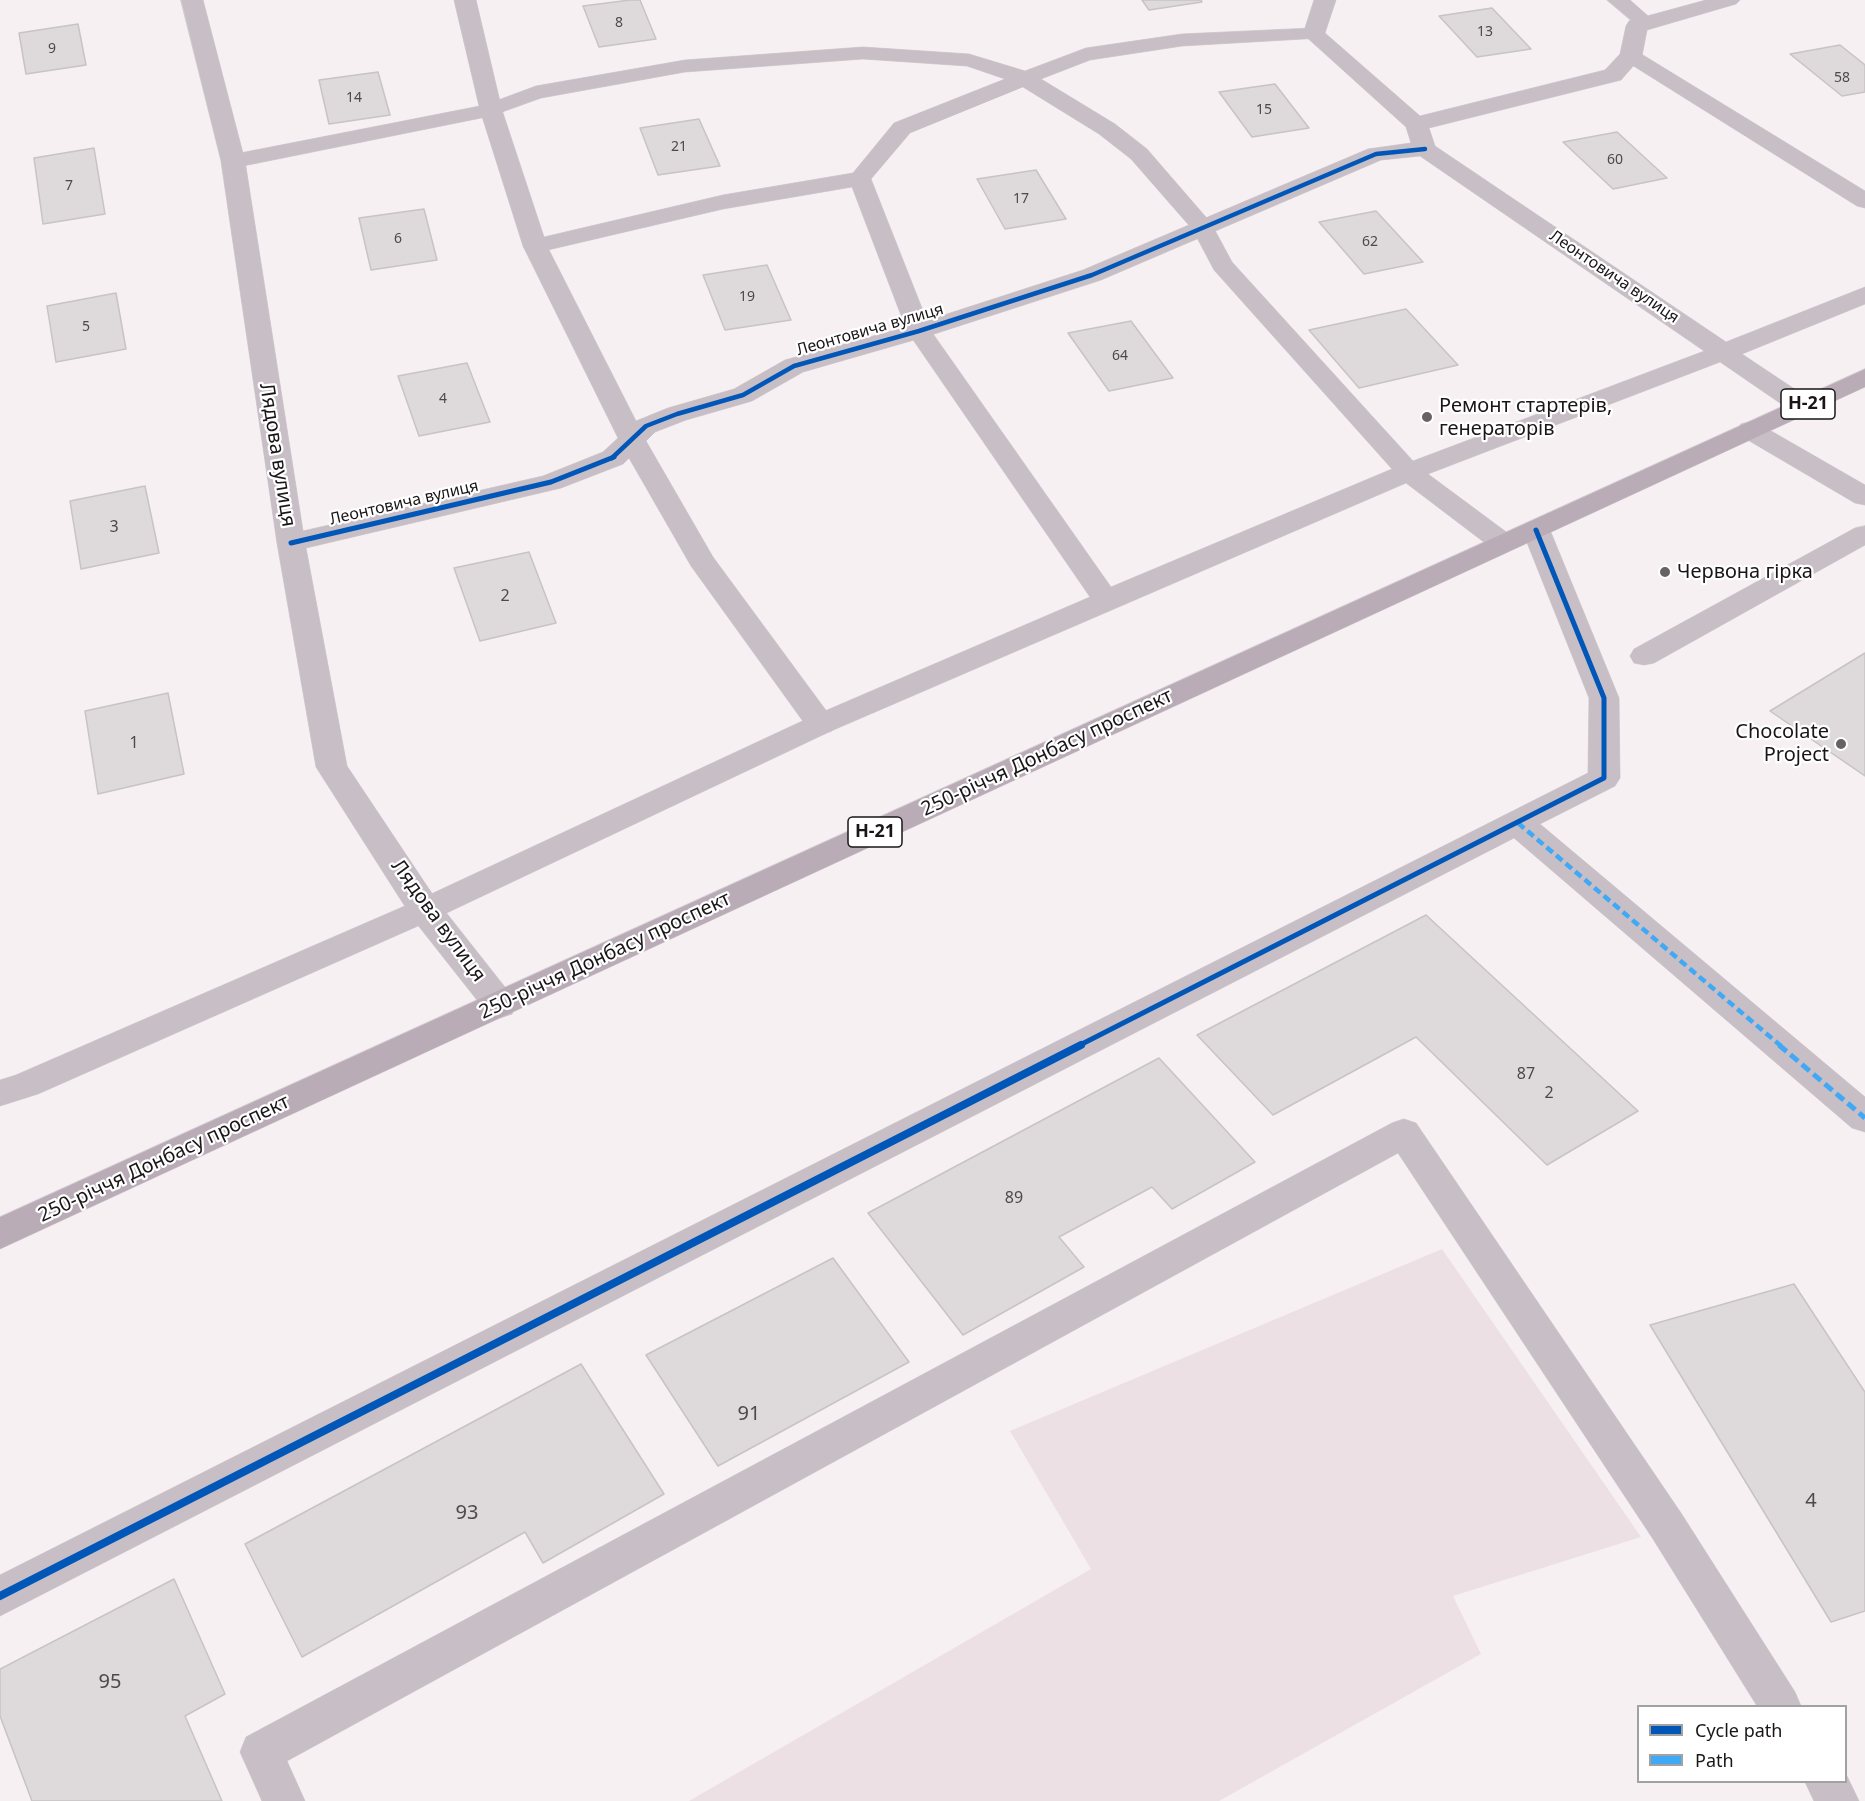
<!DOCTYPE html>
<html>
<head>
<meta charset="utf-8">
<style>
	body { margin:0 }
	#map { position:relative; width:1865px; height:1801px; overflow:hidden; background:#f6f0f3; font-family:"Noto Sans",sans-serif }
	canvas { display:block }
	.legend { position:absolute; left:1637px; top:1705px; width:210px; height:78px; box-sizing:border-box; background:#fff; border:2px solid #a3a2a3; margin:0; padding:8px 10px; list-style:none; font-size:18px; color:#1a1618 }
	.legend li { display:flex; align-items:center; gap:12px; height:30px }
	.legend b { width:30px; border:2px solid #a3a2a3 }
</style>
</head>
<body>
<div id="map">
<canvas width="1865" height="1801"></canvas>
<ul class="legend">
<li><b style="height:8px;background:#0057b8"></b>Cycle path</li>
<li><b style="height:8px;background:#3fa9f5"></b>Path</li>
</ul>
</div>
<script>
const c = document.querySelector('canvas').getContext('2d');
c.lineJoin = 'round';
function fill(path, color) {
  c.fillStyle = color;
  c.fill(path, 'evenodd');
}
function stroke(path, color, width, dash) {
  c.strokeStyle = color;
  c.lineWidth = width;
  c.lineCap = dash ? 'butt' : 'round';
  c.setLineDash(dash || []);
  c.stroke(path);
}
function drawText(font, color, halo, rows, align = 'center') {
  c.font = font + ' "Noto Sans",sans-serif';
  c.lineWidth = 4.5;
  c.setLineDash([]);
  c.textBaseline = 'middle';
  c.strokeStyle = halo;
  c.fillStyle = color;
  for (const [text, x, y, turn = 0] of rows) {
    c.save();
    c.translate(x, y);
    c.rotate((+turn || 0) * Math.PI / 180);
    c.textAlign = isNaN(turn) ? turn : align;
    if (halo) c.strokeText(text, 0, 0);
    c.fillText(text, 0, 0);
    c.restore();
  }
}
const built = new Path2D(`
	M1442,1249l199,288 -188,59 28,58 -262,147h-530l402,-232 -81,-138z`);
const building = new Path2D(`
	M630,0h10l16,39 -57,8 -16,-41z
	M1142,0h59l1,2 -53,8z
	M1492,8l39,41 -54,8 -38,-41z
	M78,24l8,41 -60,9 -7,-41z
	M1840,45l25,20v27l-23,4 -52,-42z
	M378,72l12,43 -61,9 -10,-44z
	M1275,84l34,44 -57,9 -33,-45z
	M699,119l21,47 -62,9 -18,-47z
	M1617,132l50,46 -54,11 -50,-47z
	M94,148l11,66 -62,10 -9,-66z
	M1036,170l30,49 -61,10 -28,-50z
	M424,209l13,51 -66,10 -12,-52z
	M1376,211l47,51 -59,12 -45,-52z
	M767,265l24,55 -66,10 -22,-55z
	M116,293l10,56 -70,13 -9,-56z
	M1406,309l52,56 -99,23 -50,-58z
	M1131,321l42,57 -64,13 -41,-58z
	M467,363l23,59 -71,14 -21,-60z
	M145,486l14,67 -78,16 -11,-68z
	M529,552l27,71 -76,18 -26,-73z
	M1865,653v123l-95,-65z
	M168,693l16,81 -86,20 -13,-83z
	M1426,915l212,196 -91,54 -131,-128 -143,78 -76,-80z
	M1159,1058l96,104 -83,47 -20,-22 -93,50 25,30 -121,68 -95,-122z
	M833,1258l76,104 -191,104 -72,-111z
	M1794,1284l71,108v219l-34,11 -181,-297z
	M581,1364l83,130 -121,69 -18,-31 -223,125 -57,-113z
	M174,1579l51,115 -40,22 37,85h-190l-32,-85v-47z`);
const lane = new Path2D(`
	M1607,0h23l26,23 -3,4h-14z
	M1314,28l7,2 3,4 -3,4 -139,8 -92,14 -49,19 74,45 32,25 64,74 21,39 181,199 302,-114 9,-2 9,2 3,5 -3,5 -305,117 85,63 4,6 -4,6 -10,2 -10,-2 -87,-66 -575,248 -395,187 -398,176 -38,12v-26l16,-5 398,-173 397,-185 279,-120 -183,-266 -55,-144 -129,22 -188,44 -8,-2 -4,-5 4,-5 196,-46 130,-22 41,-50 111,-44 -38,-13 -104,-7 -178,13 -144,26 -50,18 -258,52 -8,-2 -3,-5 3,-5 260,-51 51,-19 149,-26 178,-13 106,7 56,17 61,-23 96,-14zM1023,87l76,47 32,25 62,71 21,40 178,199 -281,118 -180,-256 -60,-152 39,-46z
	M1631,50l7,2 227,139v17l-8,-2 -233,-146 -3,-4 3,-4z
	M1865,526v19l-211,118 -10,2 -10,-2 -4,-7 4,-7 221,-121z
	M1404,1119l12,4 265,390 114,179 6,14h-44l-104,-167 -255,-386 -1111,608 18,40h-43l-22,-49 6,-15 1146,-614z
	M1846,1774l13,27h-45l-9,-19h41z`);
const street = new Path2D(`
	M181,0h22l42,161 58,370 240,-55 60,-24 15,-14 -95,-192 -43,-136 -26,-110h22l26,110 45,136 89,175 32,-13 66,-19 51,-29 125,-34 173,-56 285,-121 43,-6 -5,-16 -103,-93 11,-34h22l-11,33 95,83 185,-46 15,-16 6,-28 3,-5 77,-21h34l-4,4 -89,26 -5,26 -21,24 -192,48 6,18 291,196 139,-55v17l-123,50 69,46 4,6 -4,6 -9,2 -9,-2 -373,-256 -39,4 -280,120 -173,56 -125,36 -51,29 -66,19 -31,12 -9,9 67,116 123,167 -4,7 -11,3 -11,-3 -119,-165 -62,-108 -6,6 -62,24 -255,60 41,218 90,135 75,95 5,9 -5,9 -12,4 -12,-4 -75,-95 -97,-152 -39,-224 -56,-382z
	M1750,422l9,2 106,61v20l-10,-2 -114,-67 -4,-6 4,-6z
	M1536,521l10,3 4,6 69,168 1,80 -5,8 -75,38 325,273v35l-13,-4 -338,-290 -1514,778v-41l1588,-802 1,-75 -67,-168 4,-6z`);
const primary = new Path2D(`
	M1865,369v18l-1865,862v-32z`);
const quietFar1 = new Path2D(`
	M1518,823l263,223`);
const quiet = new Path2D(`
	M1779,1045l86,73`);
const cyclewayFar2 = new Path2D(`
	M612,458l34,-32 31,-12 66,-19 51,-29 125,-35 173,-56 284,-121 49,-5`);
const cyclewayFar1 = new Path2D(`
	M291,543l260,-61 63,-25
	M1078,1046l526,-268v-80l-68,-168`);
const cycleway = new Path2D(`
	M0,1596l1081,-551`);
const markers = [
	[1427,417,6,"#676265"],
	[1665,572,6,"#676265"],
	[1841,744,6,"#676265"]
];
const farNumbernames = [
	["8",619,23],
	["13",1485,32],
	["9",52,49],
	["58",1842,78],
	["14",354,98],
	["15",1264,110],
	["21",679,147],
	["60",1615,160],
	["7",69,186],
	["17",1021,199],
	["6",398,239],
	["62",1370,242],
	["19",747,297],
	["5",86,327],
	["64",1120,356],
	["4",443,399]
];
const farStreetnames = [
	["Леонтовича вулиця",1614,277,34],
	["Леонтовича вулиця",870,330,-16],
	["Леонтовича вулиця",404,503,-13]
];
const numberNames = [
	["3",114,527],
	["2",505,596],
	["1",134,743],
	["87",1526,1074],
	["2",1549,1093],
	["89",1014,1198]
];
const shields = [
	[1808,404,54],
	[875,832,54]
];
const shieldNames = [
	["Н-21",1808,404],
	["Н-21",875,832]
];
const poiNames = [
	["Ремонт стартерів,",1439,406],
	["генераторів",1439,429],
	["Червона гірка",1677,572],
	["Chocolate",1829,732,"right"],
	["Project",1829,755,"right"]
];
const streetNames = [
	["Лядова вулиця",277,455,81],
	["250-річчя Донбасу проспект",1047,753,-25],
	["Лядова вулиця",438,921,54],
	["250-річчя Донбасу проспект",605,956,-25],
	["250-річчя Донбасу проспект",164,1159,-25]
];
const nearNumbernames = [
	["91",749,1414],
	["4",1811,1501],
	["93",467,1513],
	["95",110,1682]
];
fill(built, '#ece0e5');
fill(building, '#ded9da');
stroke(building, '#c8c3c5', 1.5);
stroke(lane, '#d2ced0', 1);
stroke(street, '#d2ced0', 1);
stroke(primary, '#d2ced0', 1);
fill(lane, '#c8bec6');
fill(street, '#c8bec6');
fill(primary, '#b9acb7');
stroke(quietFar1, '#3fa9f5', 4.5, [8, 4.5]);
stroke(quiet, '#3fa9f5', 5, [10, 5]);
stroke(cyclewayFar2, '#0057b8', 4.5);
stroke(cyclewayFar1, '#0057b8', 5);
stroke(cycleway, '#0057b8', 8);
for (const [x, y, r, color] of markers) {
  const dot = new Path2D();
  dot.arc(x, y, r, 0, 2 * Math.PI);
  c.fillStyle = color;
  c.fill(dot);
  stroke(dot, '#fff', 2);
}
drawText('14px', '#4d494a', null, farNumbernames);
drawText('16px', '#1a1618', '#fff', farStreetnames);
drawText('16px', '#4d494a', null, numberNames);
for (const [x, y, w] of shields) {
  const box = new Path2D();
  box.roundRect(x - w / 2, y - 15, w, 30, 4.5);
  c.fillStyle = '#fff';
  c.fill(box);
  stroke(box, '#1a1618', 1.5);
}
drawText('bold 18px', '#1a1618', null, shieldNames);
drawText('20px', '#1a1618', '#fff', poiNames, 'left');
drawText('20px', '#1a1618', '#fff', streetNames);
drawText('20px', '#4d494a', null, nearNumbernames);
</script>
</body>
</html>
